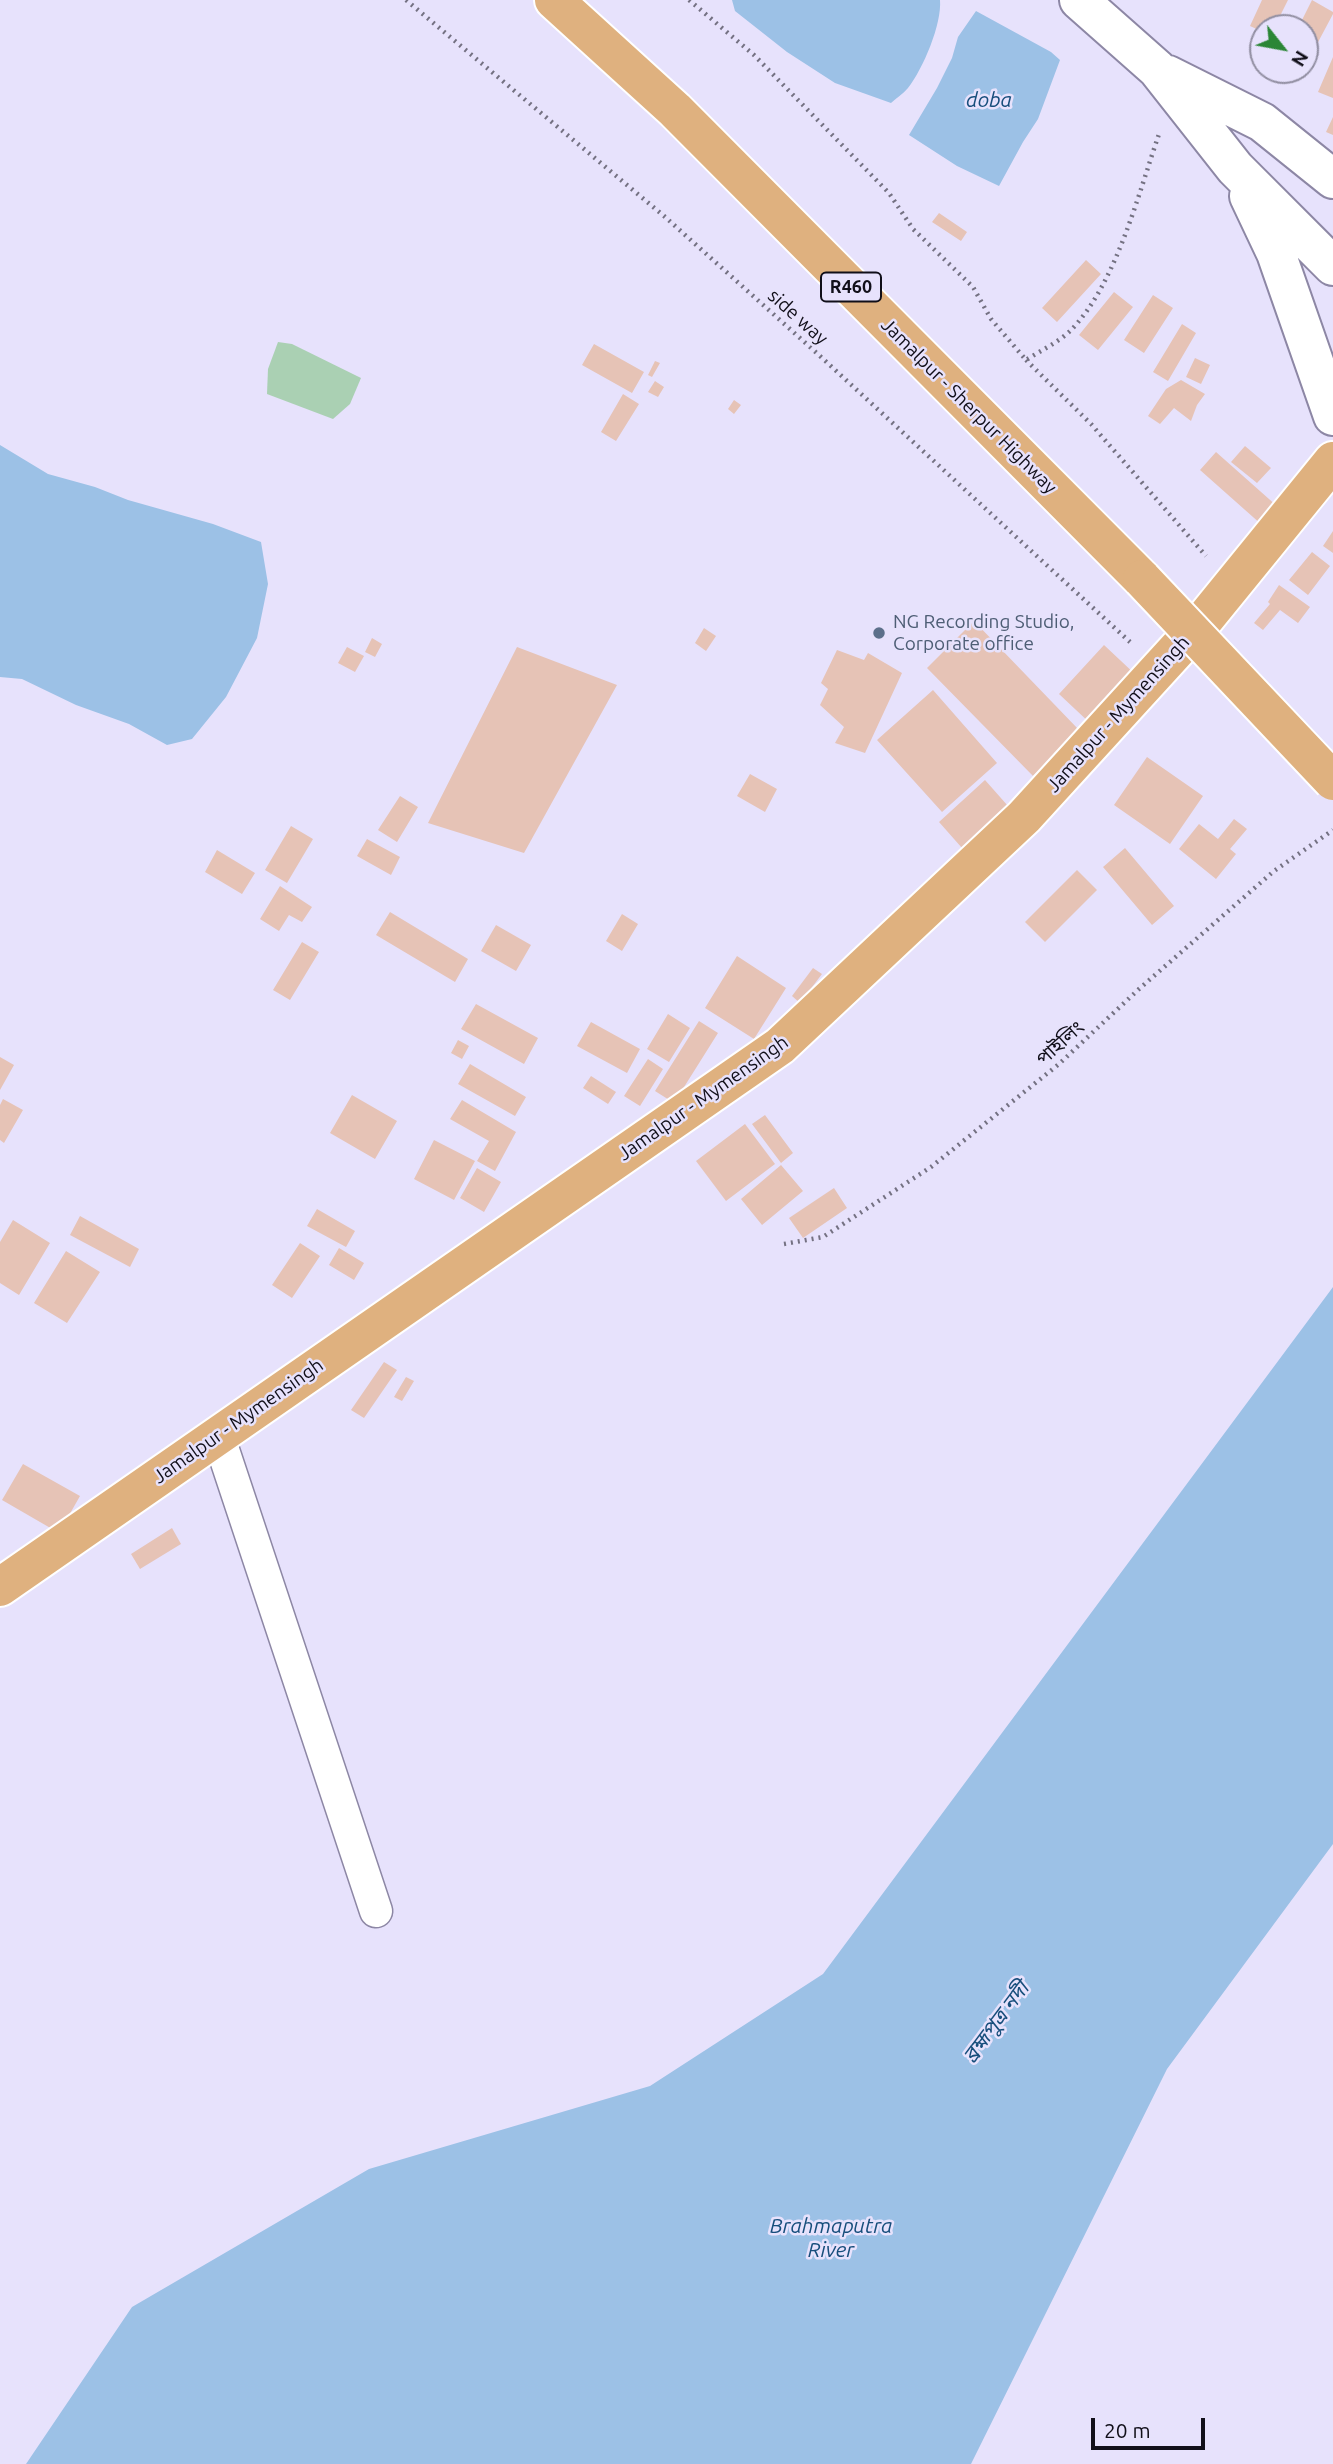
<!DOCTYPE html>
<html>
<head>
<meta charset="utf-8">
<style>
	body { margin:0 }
	#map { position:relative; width:1333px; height:2464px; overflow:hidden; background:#e7e2fc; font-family:Ubuntu,sans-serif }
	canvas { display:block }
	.north { position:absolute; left:1249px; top:14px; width:70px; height:70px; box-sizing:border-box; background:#e7e2fc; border:2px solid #918ea1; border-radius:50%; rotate:121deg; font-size:19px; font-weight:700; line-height:28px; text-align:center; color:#110f19 }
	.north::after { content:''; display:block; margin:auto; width:24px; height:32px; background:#2b8636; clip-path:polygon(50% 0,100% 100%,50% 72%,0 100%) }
	.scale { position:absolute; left:1091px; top:2418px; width:114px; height:32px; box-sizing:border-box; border:4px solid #110f19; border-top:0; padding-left:9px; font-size:21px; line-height:24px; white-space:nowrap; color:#110f19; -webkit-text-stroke:5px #e7e2fc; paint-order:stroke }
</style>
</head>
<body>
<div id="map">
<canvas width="1333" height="2464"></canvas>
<div class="north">N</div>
<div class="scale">20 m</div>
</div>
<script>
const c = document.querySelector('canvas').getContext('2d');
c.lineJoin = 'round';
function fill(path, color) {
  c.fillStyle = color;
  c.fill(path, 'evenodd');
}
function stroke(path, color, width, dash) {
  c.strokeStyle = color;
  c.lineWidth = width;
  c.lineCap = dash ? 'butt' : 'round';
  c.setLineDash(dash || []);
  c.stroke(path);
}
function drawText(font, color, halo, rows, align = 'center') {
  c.font = font + ' Ubuntu,"Noto Sans Bengali",sans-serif';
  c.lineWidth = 5;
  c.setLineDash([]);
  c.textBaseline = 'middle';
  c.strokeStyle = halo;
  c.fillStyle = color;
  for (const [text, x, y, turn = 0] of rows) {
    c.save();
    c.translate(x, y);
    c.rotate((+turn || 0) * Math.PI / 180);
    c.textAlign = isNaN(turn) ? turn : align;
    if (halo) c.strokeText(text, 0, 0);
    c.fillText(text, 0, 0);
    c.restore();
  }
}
const green = new Path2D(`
	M278,342l14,2 69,34 -11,26 -17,15 -66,-25 1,-25z`);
const water = new Path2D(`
	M732,0h208c2,24 -17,69 -32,88 -5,6 -12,10 -17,15l-56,-20 -48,-31 -52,-41z
	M976,11l75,41 9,8 -22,59 -15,23 -24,44 -42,-20 -48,-31 28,-47 15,-30 6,-21z
	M0,445l48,29 47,13 33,13 85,24 48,18 7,42 -11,54 -31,59 -34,42 -25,6 -38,-21 -53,-19 -54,-26 -22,-2z
	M1333,1287v557l-166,225 -196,395h-945l106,-157 237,-138 281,-83 173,-112z`);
const building = new Path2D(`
	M1262,0h26l-14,28h-11v4l-13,-6z
	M1312,0l21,12v2l-25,47 -3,-1v-32h-7z
	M1333,57v41l-15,-6z
	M1333,117v18l-7,-3z
	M939,213l28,19 -6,9 -29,-19z
	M1086,260l15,14 -44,48 -15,-14z
	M1114,292l19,15 -35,43 -19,-15z
	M1153,295l20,13 -29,45 -20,-13z
	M1182,324l14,9 -28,48 -15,-9z
	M594,344l50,28 -12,21 -50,-28z
	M1195,358l15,7 -9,19 -15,-7z
	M655,361l5,2 -8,14 -4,-2z
	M1181,380l24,14 -8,11 -6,16 -17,-13 -14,16 -12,-8 18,-27z
	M655,381l9,6 -6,10 -10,-5z
	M623,394l16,10 -23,37 -15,-9z
	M734,400l7,5 -7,9 -6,-5z
	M1245,446l26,22 -14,15 -26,-21z
	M1216,452l62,55 -16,18 -62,-55z
	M1333,531v22l-10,-7z
	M1312,552l18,14 -22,29 -19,-15z
	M1279,585l31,22 -12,16 -18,-13 -17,20 -9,-7 16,-19 -2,-2z
	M974,621l105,109 -46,46 -106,-108z
	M704,628l12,8 -10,15 -11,-8z
	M372,638l10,6 -7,13 -10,-5z
	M1104,645l33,31 -45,49 -33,-31z
	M347,647l17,9 -9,16 -17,-9z
	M517,647l100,38 -93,168 -96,-30z
	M837,650l27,10 4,-7 34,20 -37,80 -30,-10 9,-16 -24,-22 8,-16 -7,-6z
	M933,690l64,73 -55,49 -65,-72z
	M1147,757l56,39 -33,48 -56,-39z
	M750,774l27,15 -12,23 -28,-16z
	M985,780l23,26 -46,42 -23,-26z
	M400,796l18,11 -21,35 -19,-12z
	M1234,819l13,10 -17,20 6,5 -20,25 -37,-30 20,-25 19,15z
	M291,826l22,13 -26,44 -22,-13z
	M367,839l33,18 -9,18 -34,-19z
	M1125,848l49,58 -22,19 -49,-58z
	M217,850l38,23 -13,21 -37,-22z
	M1077,870l20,20 -52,52 -20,-20z
	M280,886l32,21 -10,15 -13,-7 -10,16 -19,-12z
	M390,912l78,47 -13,23 -79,-47z
	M622,914l16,10 -16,27 -16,-10z
	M496,925l35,20 -15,26 -35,-20z
	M302,942l17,10 -29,48 -17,-10z
	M737,956l49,32 -32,51 -49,-31z
	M813,968l9,6 -22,29 -8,-7z
	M476,1004l62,34 -14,26 -63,-35z
	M668,1014l22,14 -21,34 -22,-13z
	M699,1021l19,12 -44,70 -19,-12z
	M591,1022l49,27 -13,24 -50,-27z
	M458,1040l11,6 -7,13 -11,-6z
	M0,1057l14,8 -14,25z
	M648,1059l15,10 -23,37 -16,-10z
	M470,1064l56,33 -11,19 -57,-32z
	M591,1076l25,16 -8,12 -25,-16z
	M352,1095l45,26 -22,38 -45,-26z
	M3,1099l20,11 -19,33 -4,-3v-35z
	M462,1100l54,32 -21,39 -18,-10 12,-20 -39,-22z
	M765,1115l28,38 -12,10 -29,-39z
	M745,1124l30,40 -49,37 -30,-40z
	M434,1140l41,21 -21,39 -40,-21z
	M781,1165l22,26 -41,34 -21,-26z
	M477,1168l24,14 -17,30 -24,-14z
	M834,1188l13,20 -44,30 -14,-20z
	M317,1209l38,22 -9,16 -39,-21z
	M80,1216l59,33 -9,18 -60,-32z
	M13,1220l37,23 -31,52 -19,-12v-41z
	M300,1243l20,13 -28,42 -20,-13z
	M339,1248l25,15 -10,17 -25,-15z
	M66,1251l34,21 -33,51 -33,-20z
	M384,1362l13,8 -33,48 -13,-8z
	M406,1377l8,4 -12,20 -8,-4z
	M23,1464l57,32 -21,37 -57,-33z
	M172,1528l9,16 -41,25 -9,-15z`);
const path = new Path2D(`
	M406,0l258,216 156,140 310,286
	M689,0l65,55 135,138 24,36 60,58 18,32 35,41c14,-9 33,-18 45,-30 45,-46 67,-135 88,-196
	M1026,360l65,64 115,132
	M784,1244l39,-7 108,-70 128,-103 80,-75 135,-118 59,-41`);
const minor = new Path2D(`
	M218,1435l158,476`);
const tertiary = new Path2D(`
	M1079,0l78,69 78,99 98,98
	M1168,75l94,47 71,57
	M1249,196l27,57 57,163`);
const primary = new Path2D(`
	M554,0l121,110 467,469
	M0,1587l780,-541 244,-229 179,-196 130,-160`);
const primaryBridge = new Path2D(`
	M1142,579l191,202`);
const markers = [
	[879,633,7,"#5c6f8a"]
];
const shields = [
	[851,287,60]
];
const shieldNames = [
	["R460",851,287]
];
const streetNames = [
	["side way",798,317,42],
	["Jamalpur - Sherpur Highway",969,406,45],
	["Jamalpur - Mymensingh",1118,714,-48],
	["পাইলিং",1060,1043,-42],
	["Jamalpur - Mymensingh",703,1098,-35],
	["Jamalpur - Mymensingh",238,1421,-35]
];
const serviceNames = [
	["NG Recording Studio,",893,622],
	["Corporate office",893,644]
];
const waterNames = [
	["doba",989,100],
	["ব্রহ্মপুত্র নদী",996,2022,-53],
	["Brahmaputra",831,2226],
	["River",831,2250]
];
fill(green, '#aad0b3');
fill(water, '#9cc1e6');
fill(building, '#e6c3b6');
stroke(minor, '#8d87a5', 35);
stroke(tertiary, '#8d87a5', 42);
stroke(primary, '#fff', 42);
stroke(path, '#747182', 4.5, [2, 5]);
stroke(minor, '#fff', 32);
stroke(tertiary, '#fff', 38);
stroke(primary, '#dfb17f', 38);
stroke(primaryBridge, '#fff', 42, []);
stroke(primaryBridge, '#dfb17f', 38);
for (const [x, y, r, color] of markers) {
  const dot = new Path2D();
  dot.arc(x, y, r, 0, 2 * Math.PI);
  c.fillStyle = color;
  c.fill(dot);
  stroke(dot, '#e7e2fc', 2.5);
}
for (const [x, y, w] of shields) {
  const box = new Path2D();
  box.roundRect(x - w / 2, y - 14.5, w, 29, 5);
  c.fillStyle = '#e7e2fc';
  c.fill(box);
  stroke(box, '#110f19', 2);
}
drawText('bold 18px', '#110f19', null, shieldNames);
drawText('19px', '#110f19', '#e7e2fc', streetNames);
drawText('19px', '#4e5e75', '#e7e2fc', serviceNames, 'left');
drawText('italic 21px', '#174e7c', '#e7e2fc', waterNames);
</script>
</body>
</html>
